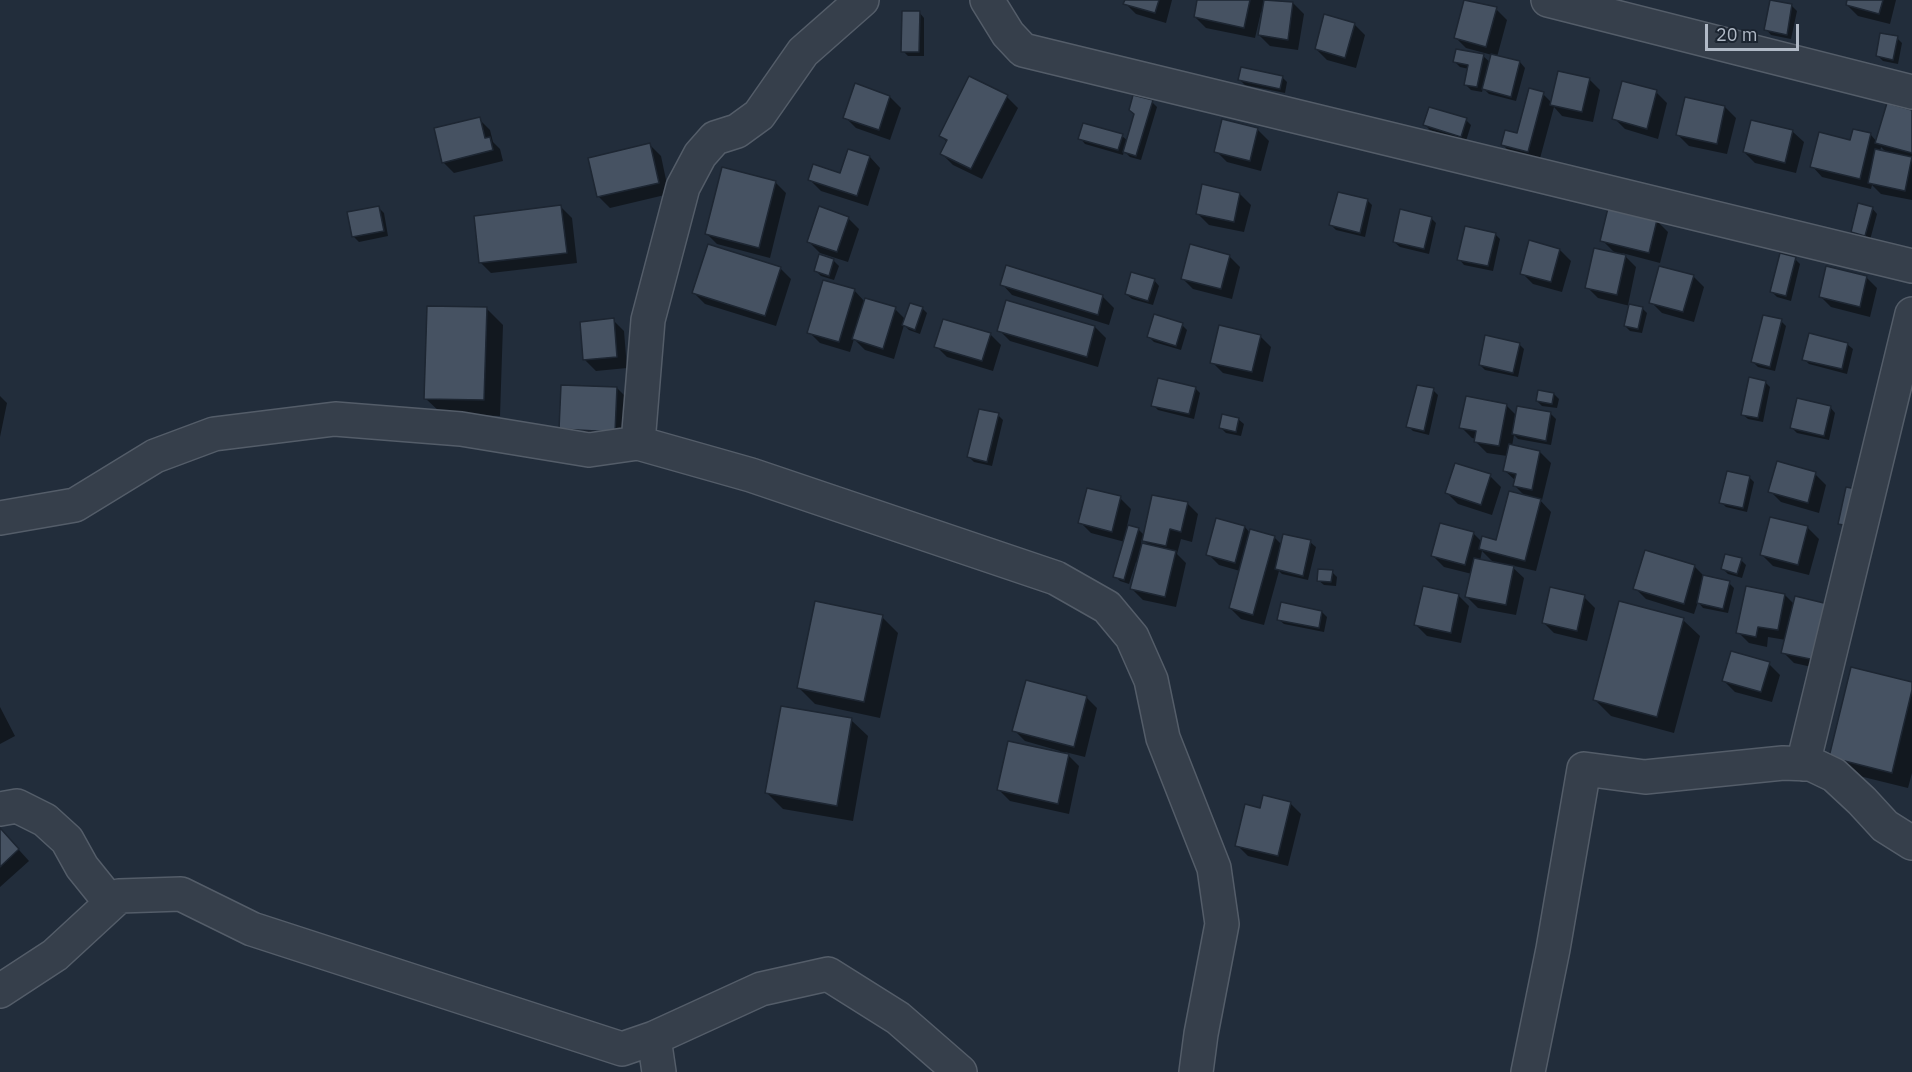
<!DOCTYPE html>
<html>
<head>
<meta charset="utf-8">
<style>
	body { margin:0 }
	#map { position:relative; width:1912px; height:1072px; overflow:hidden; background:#222d3b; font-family:"IBM Plex Sans",sans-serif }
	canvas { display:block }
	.scale { position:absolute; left:1705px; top:24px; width:94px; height:27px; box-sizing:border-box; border:3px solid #b1bac7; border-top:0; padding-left:8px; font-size:18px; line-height:21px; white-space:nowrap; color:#b1bac7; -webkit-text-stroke:4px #1b2430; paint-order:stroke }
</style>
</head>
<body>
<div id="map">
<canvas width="1912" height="1072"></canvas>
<div class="scale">20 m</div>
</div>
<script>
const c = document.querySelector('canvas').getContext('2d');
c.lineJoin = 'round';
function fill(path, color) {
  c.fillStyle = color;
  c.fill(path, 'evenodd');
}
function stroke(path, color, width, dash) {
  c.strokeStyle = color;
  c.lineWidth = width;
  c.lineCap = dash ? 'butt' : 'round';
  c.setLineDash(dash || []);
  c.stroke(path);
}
const shadow = new Path2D(`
	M1126,0h46l-6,23 -30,-9 -11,-11z
	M1199,0h73l21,3 11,11 -6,36 -28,-4 -11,-11 4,-23h-2l-6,26 -49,-10 -11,-11z
	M1465,0l31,9 11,11 -10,37 23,5 5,6 -9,33 -27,-7 -6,-6 -1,4 -11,-2 -6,-6 4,-15 -9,-2 -5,-5 28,-6 8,7 1,-8 -26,-7 -11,-11z
	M1849,0h47l-6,24 -32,-8 -11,-11z
	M1772,2l20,4 5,5 -6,28 -20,-4 -5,-6z
	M919,12l5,6v38h-16l-5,-5z
	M1354,24l11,11 -9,33 -29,-8 -11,-11z
	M1897,38l5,5 -4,21 -15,-3 -5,-5z
	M1282,77l5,5 -2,11 -40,-8 -5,-5z
	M1589,79l11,11 -7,32 -31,-6 -8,-9 -15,55 -25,-6 -11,-11 15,-10 25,-41 9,9z
	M856,85l34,12 11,11 -11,32 -34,-12 -11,-11z
	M1656,92l11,11 -9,36 -33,-10 -11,-11z
	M1007,97l11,11 -36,71 -29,-14 -11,-11 5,-12 -6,-6z
	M1152,102l5,5 -16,53 -11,-3 -6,-6 -1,4 -38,-11 -5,-6 42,-2 6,5z
	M1725,107l11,11 -9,36 -38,-8 -11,-11z
	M1912,111v89l-31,-6 -9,-9 -1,4 -49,-12 -10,-11 39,-24 20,-7 6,7zM1881,147l7,7 -8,-2z
	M479,119l11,11 3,12 7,7 3,12 -49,12 -11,-11z
	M1466,120l5,5 -5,16 -36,-11 -5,-5z
	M1752,121l41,11 11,10 -8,31 -41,-10 -11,-11z
	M1258,130l11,11 -8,30 -34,-9 -11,-11z
	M650,145l11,11 8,38 -59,14 -11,-11z
	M870,157l10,11 -12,38 -47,-15 -11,-11 31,-6z
	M775,182l11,11 -16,65 -53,-14 -11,-11z
	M1240,194l11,11 -7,27 -35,-7 -11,-11z
	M1367,200l5,5 -7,32 -29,-7 -5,-5z
	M378,207l6,6 4,23 -29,6 -5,-5z
	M561,207l11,11 5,45 -86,10 -11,-11z
	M1872,208l5,6 -7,26 -13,-3 -5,-6z
	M848,218l11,11 -11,33 -28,-9 -11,-11z
	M1431,218l5,5 -7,31 -29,-7 -6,-5z
	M1657,221l11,11 -8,31 -38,-10 14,14 -8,38 14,3 5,5 -5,20 -12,-2 -5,-5 5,-20 -32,-8 -11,-11 29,-33 -14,-14z
	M1495,234l5,5 -7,32 -29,-6 -5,-6z
	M1560,250l11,11 -9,31 -29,-8 -11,-11z
	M1229,256l11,11 -8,32 -39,-10 -11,-11z
	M1795,259l5,5 -9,37 -14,-4 -5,-5z
	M833,260l6,6 -5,14 -13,-4 -5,-5z
	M1007,267l96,30 11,11 -5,17 -97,-30 -10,-11z
	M780,268l11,11 -15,47 -71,-22 -11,-11z
	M1693,276l11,11 -10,35 -32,-9 -11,-11z
	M1866,277l11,11 -7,29 -39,-10 -11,-11z
	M1154,280l5,6 -6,19 -21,-6 -6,-5z
	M854,290l11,12 30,7 11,11 16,-12 5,5 -7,21 -11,-4 -5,-5 -10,34 -29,-9 -11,-11 -4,13 -30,-9 -11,-11z
	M486,308l17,17 -3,91 -58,-2 -17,-16z
	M613,320l11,11 3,37 -31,3 -11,-11z
	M1781,321l5,5 -11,45 -17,-4 -5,-5z
	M1182,325l5,5 -6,20 -27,-8 -5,-5z
	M1095,327l11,11 -8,29 -88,-26 -11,-11z
	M990,334l11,11 -8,26 -46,-14 -11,-11z
	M1260,336l11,11 -8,35 -40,-9 -11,-11z
	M1519,344l5,5 -6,28 -33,-7 -5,-5z
	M1847,344l6,5 -6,25 -38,-10 -5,-5z
	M1765,382l5,5 -7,35 -15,-3 -6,-5z
	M617,388l11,11 -2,43 -55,-3 -11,-11z
	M1195,388l5,5 -6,26 -36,-9 -5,-5z
	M1433,390l5,5 -9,40 -16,-4 -5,-5z
	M1554,394l5,5 -2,9 -15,-2 -5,-5z
	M0,396l7,7 -7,34z
	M1507,406l10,10 33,-3 6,6 -5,26 -33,-6 -4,-4 -2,11 28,6 11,11 -9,37 -3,-1 12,13 -15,59 -26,-6 14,13 -8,37 -38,-7 -11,-11 5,-23 -28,-7 -11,-11 40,-23 9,9h15l29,-45 -11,-11 1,-5 -12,-11 3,-14 -20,-3 -11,-11v-3l-4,-1 -11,-11zM1482,551l13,13 -15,-3z
	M1830,407l5,6 -6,27 -32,-7 -5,-5z
	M998,415l5,5 -11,46 -18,-4 -5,-5z
	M1238,419l6,5 -3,12 -15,-3 -5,-5z
	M1815,474l11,11 -7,28 -38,-11 -11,-11z
	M1490,476l11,11 -9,28 -34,-11 -11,-11z
	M1749,477l5,5 -7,30 -21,-5 -5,-5z
	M1120,498l11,11 -4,17 11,3 7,7 42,-33 11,11 -6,28 -11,-3 -4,15 9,9 -10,44 -33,-7 -11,-11 6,-27h-2l-7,22 -9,-3 -5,-5 10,-34 -34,-9 -11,-11zM1142,539l8,7 -9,-2z
	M1772,519l36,9 11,11 -10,36 -36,-9 -11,-11z
	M1245,527l5,6 24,4 8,8 28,-3 6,5 -8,33 -26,-6 -3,-3 -15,54 -23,-6 -11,-11 10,-37 -21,-6 -11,-11z
	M1741,560l5,5 -4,13 -14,-4 -5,-5z
	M1694,566l12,12 23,5 5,5 -6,25 -25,-5 -5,-6 -4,12 -48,-15 -11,-11z
	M1332,572l5,5 -1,9 -12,-1 -6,-5z
	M1458,595l11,11 -8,37 -34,-7 -11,-11z
	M1785,595l10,10 30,65 -31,-7 -11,-11 3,-12 -18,-3 -1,10 -18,-4 -11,-11z
	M1584,597l11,11 -8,33 -33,-8 -11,-11z
	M1322,612l5,5 -3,15 -40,-8 -6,-5z
	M882,617l16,16 -18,85 -65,-14 -17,-17z
	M1683,620l17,16 -26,97 -63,-17 -17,-17z
	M1769,664l11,11 -8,27 -37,-10 -11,-11z
	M1912,683v90l-4,15 -61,-15 -17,-16z
	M1086,697l11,11 -12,49 -20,-5 14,14 -10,48 -59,-13 -11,-11 61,-37v-2l-35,-10 -11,-11z
	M0,707l15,29 -15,8z
	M851,720l17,16 -15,85 -70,-12 -17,-17z
	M1290,803l11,11 -13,52 -40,-10 -11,-11z
	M0,829l29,32 -29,26z`);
const building = new Path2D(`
	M1125,0h34l-4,13 -32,-9z
	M1197,0h53l-6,28 -50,-11z
	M1264,0l29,2 -5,38 -30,-5z
	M1464,0l33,7 -11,40 -32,-9z
	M1770,0l22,4 -5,31 -23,-5z
	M1847,0h36l-4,14 -33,-9z
	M902,11h18l-1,41h-18z
	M1324,14l31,9 -10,35 -30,-9z
	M1880,33l18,3 -5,24 -17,-4z
	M1456,49l28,5 -7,33 -13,-2 4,-20 -15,-3z
	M1491,54l29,7 -9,36 -29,-8z
	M1241,67l42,9 -3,13 -42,-9z
	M1558,71l32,7 -8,34 -32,-7z
	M969,76l39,19 -37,74 -31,-15 7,-14 -8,-4z
	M1622,81l35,9 -10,39 -35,-10z
	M855,83l35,13 -11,34 -36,-12z
	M1529,88l15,4 -16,60 -27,-7 4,-15 12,3z
	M1133,95l20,5 -17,56 -13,-4 11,-38 -5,-4z
	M1685,97l40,9 -8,38 -41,-9z
	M1887,103l25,7v43l-37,-10z
	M1429,107l38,11 -6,19 -38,-12z
	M480,117l5,21 5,-1 3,13 -51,13 -8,-35z
	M1222,119l36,9 -8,33 -36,-9z
	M1751,120l42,10 -8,33 -42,-11z
	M1083,123l40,11 -5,16 -40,-11z
	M1853,129l18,4 -11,46 -50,-12 9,-35 31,8z
	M650,143l9,40 -62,14 -9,-39z
	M848,149l22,7 -13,40 -49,-16 5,-16 27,9z
	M1875,149l37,8 -7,34 -37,-8z
	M722,167l54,14 -17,67 -54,-14z
	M1202,184l38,9 -6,29 -38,-8z
	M1338,192l30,7 -8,34 -31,-8z
	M1858,203l15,4 -8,29 -14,-4z
	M561,205l6,48 -88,10 -5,-47z
	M379,206l5,25 -32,6 -5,-25z
	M819,206l30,11 -12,35 -30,-10z
	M1608,208l49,12 -8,33 -49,-12z
	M1400,209l32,8 -8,32 -31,-7z
	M1465,226l31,7 -8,33 -31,-6z
	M1529,240l31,9 -9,33 -31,-8z
	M708,244l73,23 -16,49 -73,-23z
	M1190,244l40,11 -9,34 -40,-10z
	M1594,248l32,7 -9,40 -32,-7z
	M1780,253l16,4 -10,39 -16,-4z
	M819,254l15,5 -5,17 -15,-5z
	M1006,265l97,30 -5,20 -98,-30z
	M1659,266l35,9 -11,37 -34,-9z
	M1826,266l41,10 -7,31 -41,-10z
	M1131,272l24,7 -7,22 -23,-7z
	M823,280l32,9 -16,53 -32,-9z
	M865,298l31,9 -13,42 -31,-10z
	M1006,300l89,26 -8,31 -90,-26z
	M910,303l13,4 -8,23 -13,-5z
	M1629,304l14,3 -5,22 -14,-3z
	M427,306l60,1 -3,93 -60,-1z
	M1154,314l29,9 -7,23 -29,-9z
	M1763,315l19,4 -12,48 -19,-5z
	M614,318l3,39 -34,3 -3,-38z
	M943,319l48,14 -9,28 -48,-14z
	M1219,325l42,10 -9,37 -42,-9z
	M1809,333l39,10 -6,26 -40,-9z
	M1485,335l35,8 -7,30 -34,-8z
	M1749,377l17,4 -8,37 -17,-3z
	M1158,378l38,9 -7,27 -38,-8z
	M561,385l56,2 -2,45 -56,-3z
	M1417,385l17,3 -10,43 -18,-4z
	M1538,390l16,3 -2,11 -16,-3z
	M1466,396l41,8 -8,42 -25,-4 2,-11 -17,-3z
	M1797,398l34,8 -7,30 -34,-8z
	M1517,406l34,6 -5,29 -34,-7z
	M979,409l20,4 -12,49 -20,-5z
	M1222,414l17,4 -3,14 -17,-4z
	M1509,444l31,7 -8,39 -19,-4 3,-12 -13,-3z
	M1777,461l39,11 -8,31 -40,-11z
	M1455,463l36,11 -10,31 -36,-12z
	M1727,471l23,5 -7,32 -24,-5z
	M1846,487l15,3 -7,37 -16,-3z
	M1087,488l34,8 -9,36 -34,-9z
	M1509,491l32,8 -16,62 -46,-12 3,-13 14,4z
	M1152,495l36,7 -7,30 -11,-3 -4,17 -24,-5z
	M1770,517l38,9 -10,39 -38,-10z
	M1216,518l29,8 -10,37 -29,-8z
	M1440,523l34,9 -9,33 -34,-9z
	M1128,525l11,3 -15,52 -11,-3z
	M1250,529l25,7 -22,79 -24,-7z
	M1283,534l28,6 -8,36 -28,-7z
	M1142,543l34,8 -11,46 -35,-8z
	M1645,550l50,15 -11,39 -51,-15z
	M1725,554l17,4 -5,16 -16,-5z
	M1474,558l40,8 -8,39 -41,-8z
	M1318,569l15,1 -2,12 -14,-1z
	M1703,575l27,6 -7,28 -26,-6z
	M1423,586l36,8 -8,39 -37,-8z
	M1746,586l39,8 -7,36 -20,-3 -2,10 -20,-4z
	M1550,587l35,8 -8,36 -35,-8z
	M1795,596l33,8 -13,56 -34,-7z
	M815,601l68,14 -19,87 -67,-14z
	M1619,601l65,17 -27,99 -64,-17z
	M1281,602l41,9 -3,17 -42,-8z
	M1731,651l39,11 -9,30 -39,-11z
	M1851,667l61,15v8l-20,83 -63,-16z
	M1026,680l61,16 -13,51 -62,-16z
	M781,706l71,12 -15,88 -72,-13z
	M1008,741l61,13 -11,50 -61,-14z
	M1263,795l28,7 -13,54 -43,-10 10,-42 15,4z
	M0,828l19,21 -19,18z`);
const minor = new Path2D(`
	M987,0l21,34 15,16 889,216
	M1548,0l364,92
	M638,443l10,-123 35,-133 17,-32 15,-17 22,-7 22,-16 44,-63 59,-52
	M0,518l75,-13 80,-49 59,-22 121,-15 126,10 128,21 49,-7 113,32 305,103 51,29 25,30 19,43 12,58 51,130 8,56 -21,110 -5,38
	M1803,764l109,-450
	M0,809l17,-3 28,14 22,20 15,27 29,36
	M0,991l55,-36 64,-59 62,-2 71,35 370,120 32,-11 107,-49 67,-15 70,44 62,54
	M654,1038l5,34
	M1528,1072l25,-123 31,-180 61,8 138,-14 28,1 23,11 28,26 23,25 27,17`);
fill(shadow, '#0007');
fill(building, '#465262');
stroke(building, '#1d2632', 1.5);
stroke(minor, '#545d69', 36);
stroke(minor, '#363f4b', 33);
</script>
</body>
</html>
